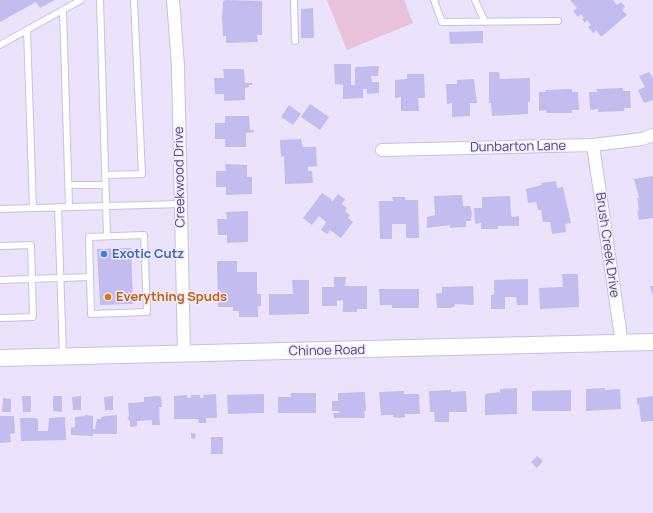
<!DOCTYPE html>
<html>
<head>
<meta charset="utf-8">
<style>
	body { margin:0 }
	canvas { display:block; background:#ebe3fb }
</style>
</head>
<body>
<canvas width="653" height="513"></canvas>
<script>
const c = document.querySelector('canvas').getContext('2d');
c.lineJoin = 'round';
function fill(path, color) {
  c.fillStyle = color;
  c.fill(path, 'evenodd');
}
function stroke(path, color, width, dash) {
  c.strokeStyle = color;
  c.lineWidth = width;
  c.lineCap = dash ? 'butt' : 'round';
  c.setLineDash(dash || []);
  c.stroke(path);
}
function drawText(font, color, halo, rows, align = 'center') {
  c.font = font + ' Manrope,sans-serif';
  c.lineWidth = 3;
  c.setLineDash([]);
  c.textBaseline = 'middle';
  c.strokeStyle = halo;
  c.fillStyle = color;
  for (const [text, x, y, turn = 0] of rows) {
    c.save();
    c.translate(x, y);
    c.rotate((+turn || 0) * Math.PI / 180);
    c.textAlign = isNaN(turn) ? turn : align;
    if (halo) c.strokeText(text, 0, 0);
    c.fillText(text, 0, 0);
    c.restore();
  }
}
const green = new Path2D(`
	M327,0h77l9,23 -66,27z`);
const building = new Path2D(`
	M0,0h55l-15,8 -4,-6 -36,20z
	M226,0l36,1v34h-5l1,7 -32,1v-7h-3l-1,-18 1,-17z
	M570,0h43l4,5 4,-3 4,5 -3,3 5,5 -26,22 -5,-7 -3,3 -5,-6 3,-2 -4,-5 -2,3 -3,-4 2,-1 -3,-4 -3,3 -5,-6 4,-3z
	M313,8l1,30h-13v-29z
	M483,31v12l-33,1 -1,-12z
	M334,64h17v21h4v-18l24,-1 -1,10h-7l1,6h7v11l-12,1v-5h-4v9l-20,1v-14l-8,-1z
	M223,69h21l1,14h7v2h-3v2l-4,1v12l-21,1v-7h-9l-1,-16h10z
	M489,72h10l1,7 30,-1v24h-2v12l-36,2 -1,-13h-2z
	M649,72l4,6v22l-9,3 -6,-13 7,-3 -6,-11z
	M407,74h17l1,24h-7l1,13h-18v-14l-6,1v-18l12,-1z
	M474,79l3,24h-7v13l-18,1v-14l-5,1 -1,-20h11v-4z
	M623,88v3h7l1,17h-7v3l-26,1v-3l-8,1 -1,-18h8l-1,-3z
	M572,89v3h6l1,18h-7v3h-25l-1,-3 -7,1v-19h7v-2z
	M310,104l19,13 -9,13 -19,-13z
	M289,105l12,9 -8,11 -12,-8z
	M225,116h24l1,14h4v2l-8,1v14h-21v-8h-10v-16h10z
	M301,139l2,8h13l1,19 -9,1v4h4l1,12 -28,1 -1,-28 -3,1 -1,-17z
	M225,164l22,1v12h5v17l-26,1v-8h-10v-16h10z
	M653,176v42l-14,2 -2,-9 2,-1 -2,-12h2l-5,-19z
	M556,181l1,7 6,-1 8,36 -6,1 1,8 -14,2 -2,-12h-7l-2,-12h-3l-2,-8 -8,1 -2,-14 16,-4 -1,-2z
	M322,193l9,6 1,3 6,-8 7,5 -3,5 5,4 -2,3 5,4 -2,3 5,4 -12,16 -11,-8 -3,4 -6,-4 5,-8 -7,-6 -7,9 -9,-7z
	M462,195l1,11h7l2,7 -1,8h-5v6l-16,1v-3l-23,3v-11l8,-2 -1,-19z
	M510,196l1,19 1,2 7,-1v10h-21v3h-17v-6l-6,1 -1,-16h8v-11z
	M392,197h13v3h13l1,38h-13v-14h-14v15h-12l-1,-38h14z
	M248,211v31l-21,1v-8h-9l-1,-16h10l-1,-7z
	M131,248l2,56 -33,1 -3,-56z
	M217,261h20v11h20v22h4v12h-3v11h-19v-6h-6v-4h-15z
	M562,274h16l1,33 -39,2 -1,-21 24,-1z
	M334,277h12l-1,9h22v23h-10v3h-14v-12l-6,1v5h-15v-19h12z
	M528,279v26h-11l-1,-8h-11v12h-14v-14h3v-15z
	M292,280h17v34l-40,1v-21h24z
	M473,286l1,19 -19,-1v2l-4,2h-14l-1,-15h6v-6z
	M650,286h3v10z
	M379,289h40v19h-27v-3h-12z
	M517,388v26l-32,1v-21l14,-2 1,2v-5z
	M605,388v2l15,-1 1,20 -35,2v-22z
	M451,390v2l15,-1 1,21h-18v10h-14l-1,-10h-4l-1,-21z
	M571,390v21h-39v-20z
	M404,391v3h15l1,20h-15v3l-7,1 -5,-1v-2h-12l-2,-23z
	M365,392l1,19h-2l1,7h-31l-1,-5h7l-2,-2h-6v-10h6v-8z
	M291,393h25v20h-38v-16h13z
	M216,394l1,24h-11v5h-7l-1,-4h-24v-23l13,-1v3h4v-3h9v3h4l-1,-3z
	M264,394v19l-36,1 -1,-19z
	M22,396h9v16h-8z
	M53,396h9v16l-9,-1z
	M81,396v14h-8l-1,-13z
	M113,396v14h-8l-1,-13z
	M158,396l3,1 1,10h-3l1,18h-8v-5l-15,1v5l-7,1v-6l-3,-3 2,-1 -1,-14 16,-1v-5z
	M653,396v25l-12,1 -2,-18 -2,1v-7z
	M3,398l8,1v13h-9z
	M85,415l8,1v13h4l-2,-1 2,-9h4v-2l5,-1 11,-1v19h-24v2l-22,-1v-7l4,-1v-10l10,-1z
	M0,416h14l1,17 -5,1 1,8 -11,1z
	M65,417l1,23 -45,1 -1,-23h16l2,2v11h10l1,-13z
	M191,433l5,1 -1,5 -4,-1z
	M211,437h12v17h-12z
	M537,456l6,5 -6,7 -6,-6z`);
const lane = new Path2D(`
	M100,0l7,236
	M294,0l1,41
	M434,0l8,22 116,-1
	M475,0l10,22
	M63,10l6,197
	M27,30l6,178
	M0,45l81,-45
	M105,175l37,-1 -8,-174
	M68,185h37
	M58,207l5,149
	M0,209l181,-5
	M144,235l3,77 -56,2 -2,-77z
	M0,246l31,-1 2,72 -33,1
	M0,280l90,-3`);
const street = new Path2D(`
	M173,0l5,66 6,288
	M593,145l29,199
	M382,150l211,-5 49,-6 11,-4`);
const secondary = new Path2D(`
	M0,358l653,-16`);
const markers = [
	[104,254,4,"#3f7fe0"],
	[108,297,4,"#e8710a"]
];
const streetNames = [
	["Dunbarton Lane",518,147,-1],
	["Creekwood Drive",180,177,-91],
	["Brush Creek Drive",607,245,82],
	["Chinoe Road",327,351,-1]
];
const shopNames = [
	["Exotic Cutz",112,254]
];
const foodNames = [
	["Everything Spuds",116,297]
];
fill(green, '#e7c2db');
fill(building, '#c3bcef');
stroke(lane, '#c8c2e1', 8);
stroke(street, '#c8c2e1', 14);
stroke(secondary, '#c7bfe5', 18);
stroke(lane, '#fff', 6);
stroke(street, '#fff', 12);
stroke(secondary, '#fff', 16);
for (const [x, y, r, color] of markers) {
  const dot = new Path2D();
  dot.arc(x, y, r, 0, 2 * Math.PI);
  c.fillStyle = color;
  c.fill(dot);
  stroke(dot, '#f0e8fe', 1.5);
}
drawText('13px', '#4e4a71', '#f0e8fe', streetNames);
drawText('bold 13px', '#366cbe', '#f0e8fe', shopNames, 'left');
drawText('bold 13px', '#c56008', '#f0e8fe', foodNames, 'left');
</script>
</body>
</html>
